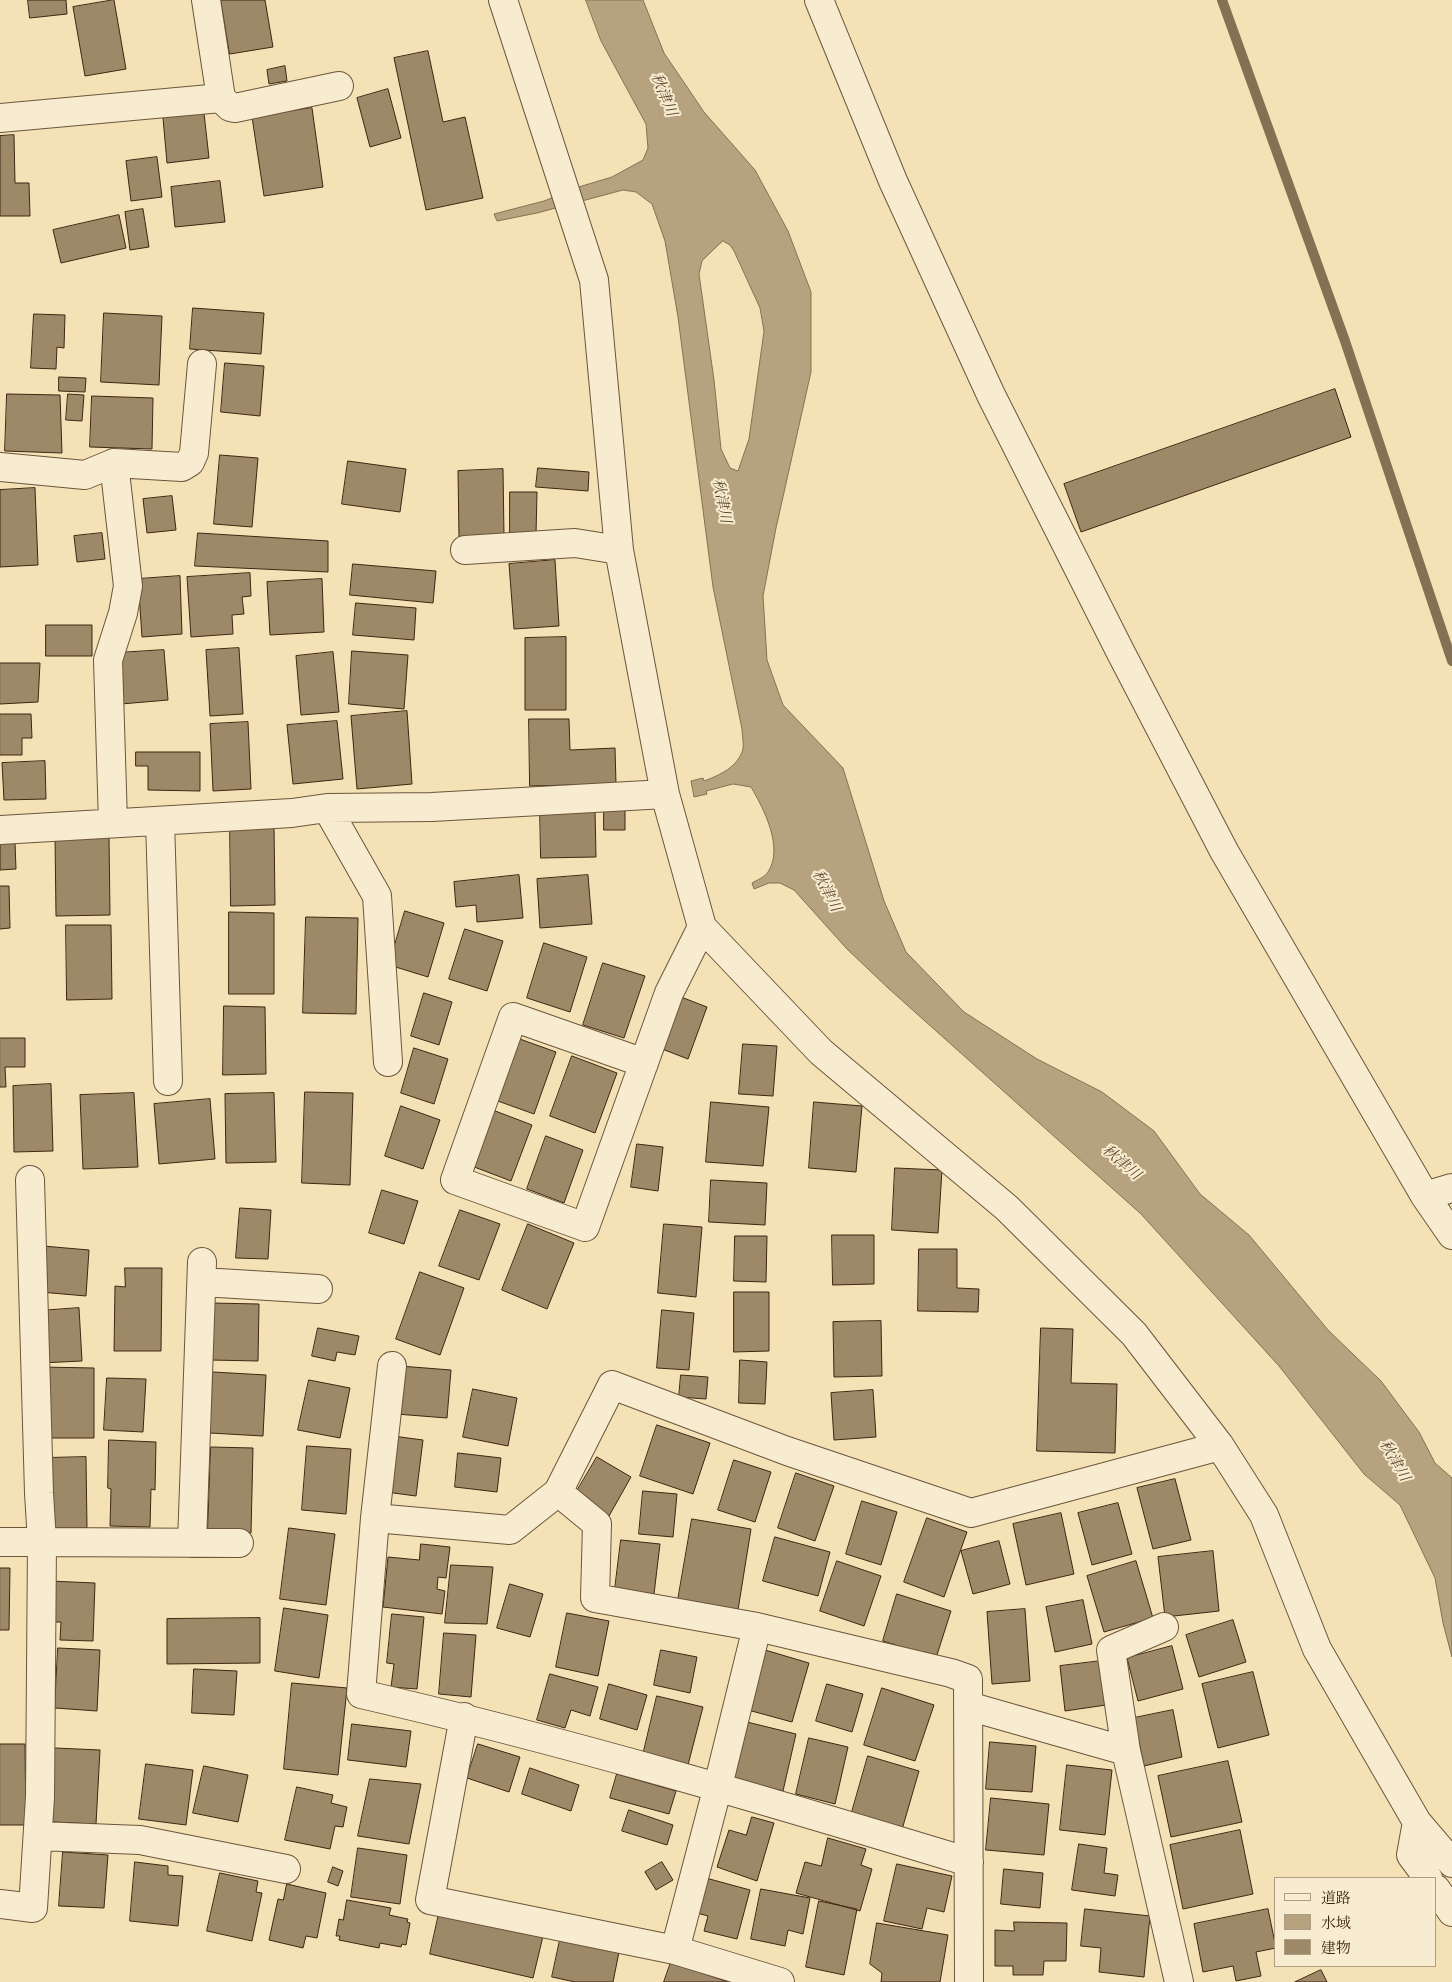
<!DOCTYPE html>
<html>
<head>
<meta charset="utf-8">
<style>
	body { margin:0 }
	#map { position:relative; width:1452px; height:1982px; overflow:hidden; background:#f4e2b6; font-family:Alegreya,"Noto Serif JP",serif }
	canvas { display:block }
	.legend { position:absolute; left:1274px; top:1877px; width:162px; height:90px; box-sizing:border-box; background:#f8ecd0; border:1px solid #ae9d84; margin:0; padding:6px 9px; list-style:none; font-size:15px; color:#3e2612 }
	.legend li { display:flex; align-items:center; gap:10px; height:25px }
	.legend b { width:25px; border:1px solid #ae9d84 }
</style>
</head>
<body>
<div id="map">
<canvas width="1452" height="1982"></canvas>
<ul class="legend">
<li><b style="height:6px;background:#f8ecd0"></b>道路</li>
<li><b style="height:14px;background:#b6a27e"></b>水域</li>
<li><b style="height:14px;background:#9d8867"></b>建物</li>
</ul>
</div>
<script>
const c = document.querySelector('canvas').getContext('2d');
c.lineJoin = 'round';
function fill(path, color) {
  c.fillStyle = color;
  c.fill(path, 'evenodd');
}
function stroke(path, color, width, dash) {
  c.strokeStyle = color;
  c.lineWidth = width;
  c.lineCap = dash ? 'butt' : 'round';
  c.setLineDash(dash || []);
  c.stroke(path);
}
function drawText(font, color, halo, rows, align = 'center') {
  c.font = font + ' Alegreya,"Noto Serif JP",serif';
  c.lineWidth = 4;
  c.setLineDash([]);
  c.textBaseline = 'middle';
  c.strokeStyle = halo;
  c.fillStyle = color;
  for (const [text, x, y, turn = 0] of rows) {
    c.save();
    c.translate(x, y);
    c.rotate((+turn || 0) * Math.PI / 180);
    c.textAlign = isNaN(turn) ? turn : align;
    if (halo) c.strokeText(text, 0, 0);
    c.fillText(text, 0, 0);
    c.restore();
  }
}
const water = new Path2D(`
	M586,0h57l21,53 40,59 51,58 33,61 23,61v80l-35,156 -13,68 4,64 16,45 60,63 41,133 22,51 58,60 73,47 65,33 52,39 46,63 49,41 79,95 53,51 38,51 16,31 17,15v179l-9,-34 -8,-45 -35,-73 -36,-31 -85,-108 -138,-152 -253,-226 -41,-39 -53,-59 -14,-7h-11l-15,6 -2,-6c5,-3 13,-6 16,-11 16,-24 -4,-63 -17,-85l-18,-3 -27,7 1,3 -13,3 -3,-16 12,-3 1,3c16,-6 34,-14 39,-32 1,-5 -1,-14 -1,-20l-29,-142 -35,-270 -13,-76 -13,-37 -16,-12 -13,-2 -86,23 -40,8 -3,-7 50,-13 38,-15 30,-9 31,-17 5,-12 -2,-24 -45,-83zM723,241l7,4 4,6 26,57 4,23 -15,108 -11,32 -8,-3 -9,-19 -7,-69 -15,-106 3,-13z`);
const stream = new Path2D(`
	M1222,0l123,341 107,320`);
const building = new Path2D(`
	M28,0h38l1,14 -37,4z
	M114,0l12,69 -41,7 -12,-69z
	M221,0h44l8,47 -43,7z
	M428,51l15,71 22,-5 18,81 -57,12 -32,-152z
	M285,66l2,15 -18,3 -2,-14z
	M388,89l13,49 -31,9 -13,-49z
	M312,108l11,79 -59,9 -12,-79z
	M204,113l5,45 -42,5 -4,-45z
	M14,135l1,48h14l1,33h-30v-80z
	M157,157l5,40 -31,4 -5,-40z
	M220,181l5,41 -50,5 -4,-40z
	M143,209l6,38 -19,3 -5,-38z
	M119,215l7,33 -65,15 -8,-33z
	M193,308l71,5 -3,41 -71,-5z
	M104,313l58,3 -3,69 -58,-3z
	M34,314l31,1 -1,33 -7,-1 -1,22 -25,-1z
	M225,363l39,3 -4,50 -39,-4z
	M59,377l27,1 -1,14 -26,-1z
	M1335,389l16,48 -270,95 -17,-48z
	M7,394l53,1 2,58 -57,-2z
	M68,394l16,1 -2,26 -16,-1z
	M92,396l61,2 -1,51 -62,-2z
	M220,455l38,3 -6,69 -38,-3z
	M348,461l58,8 -6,43 -58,-8z
	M538,468l51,4 -1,19 -52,-4z
	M503,469l1,67 -45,1 -1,-66z
	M35,488l3,77 -38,2v-77z
	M510,492h27l-1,43 -26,-1z
	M172,496l4,34 -29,3 -4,-34z
	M102,533l3,26 -28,3 -3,-26z
	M198,533l130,8v31l-133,-6z
	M555,560l4,66 -45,3 -5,-65z
	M353,564l83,7 -3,32 -83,-8z
	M250,573l1,23 -9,1 2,17 -12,1 1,19 -42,3 -4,-60z
	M180,576l2,58 -40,3 -4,-58z
	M322,579l2,53 -54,3 -3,-53z
	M356,603l60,5 -2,32 -61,-5z
	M46,625h46v31h-46z
	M566,637v73h-41v-72z
	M239,648l4,66 -33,2 -4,-66z
	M164,650l4,50 -47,4 -4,-51z
	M352,651l56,4 -4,54 -55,-5z
	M333,652l6,60 -38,3 -5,-59z
	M0,663h40l-2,39 -38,2z
	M407,711l5,73 -55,5 -6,-73z
	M0,714h31l1,24h-10v17h-22z
	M529,719h40l1,31 45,-2 1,36 -86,2z
	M337,721l6,58 -50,5 -6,-59z
	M248,722l3,67 -38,2 -3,-67z
	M136,752h64v39l-52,-1v-24h-12z
	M45,761l1,38 -42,1 -2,-37z
	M540,809h55l1,48 -55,1z
	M604,809h21v21h-21z
	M230,825h44l1,80 -44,1z
	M109,835l1,80 -54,1 -1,-80z
	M15,843l1,26 -16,1v-26z
	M519,875l4,43 -46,4 -1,-17 -20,2 -2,-25z
	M588,875l4,49 -52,4 -3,-49z
	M0,886h9l1,42 -10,1z
	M405,911l39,12 -16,54 -39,-12z
	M229,912l45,1v81h-45z
	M306,917l52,1 -2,96 -53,-1z
	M66,925h45l1,74 -45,1z
	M465,929l38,12 -16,50 -38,-12z
	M544,943l43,14 -17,55 -43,-14z
	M603,963l42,13 -21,62 -41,-13z
	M424,993l28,9 -13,43 -28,-9z
	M681,997l26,10 -19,52 -26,-10z
	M224,1006l41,1 1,67 -43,1z
	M0,1038h25v29h-20l1,20h-6z
	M517,1038l39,14 -22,62 -39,-14z
	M743,1044l34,2 -4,50 -34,-2z
	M414,1048l34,11 -14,45 -33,-11z
	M572,1056l45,17 -22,60 -45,-17z
	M51,1084l2,67 -39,1 -1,-66z
	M305,1092l48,1 -3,92 -48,-2z
	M134,1093l4,74 -55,2 -3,-74z
	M274,1093l2,69 -50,1 -1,-69z
	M210,1099l5,60 -56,5 -5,-60z
	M711,1102l58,5 -6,59 -57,-4z
	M814,1102l48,4 -6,66 -47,-4z
	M401,1106l39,14 -17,49 -38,-13z
	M490,1109l42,16 -21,56 -42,-16z
	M546,1136l37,14 -19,53 -37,-14z
	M637,1144l26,3 -5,44 -27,-4z
	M895,1168l47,2 -4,63 -46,-3z
	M711,1180l56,3 -2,42 -56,-3z
	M382,1190l36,11 -14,43 -35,-11z
	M240,1208l31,2 -3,49 -32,-1z
	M460,1210l40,14 -21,56 -40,-14z
	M528,1224l46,19 -27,66 -45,-19z
	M664,1224l38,3 -6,70 -38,-4z
	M832,1235h42v49l-41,1z
	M735,1236h32l-1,46 -32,-1z
	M43,1246l46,4 -3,46 -46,-4z
	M919,1249h38v39l22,1 -1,23 -60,-1z
	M125,1268h37l-1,83h-47l1,-65 10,1z
	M420,1272l44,16 -24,67 -44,-16z
	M734,1292h35v59l-35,1z
	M212,1303l47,1 -1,57 -48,-1z
	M79,1308l3,53 -42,2 -2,-52z
	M662,1310l32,3 -5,57 -32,-2z
	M881,1321l1,55 -48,1 -1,-55z
	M318,1328l41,8 -4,19 -18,-3 -2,9 -23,-5z
	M1041,1328l32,1 -2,54 46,1 -2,69 -78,-2z
	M740,1360l27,2 -2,42 -26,-1z
	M400,1366l51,4 -4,48 -51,-4z
	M41,1367l53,1v70h-53z
	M213,1372l53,3 -3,61 -53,-3z
	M681,1375l27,2 -2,22 -27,-2z
	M107,1378l39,1 -3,53 -39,-2z
	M309,1380l41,8 -10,50 -42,-8z
	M473,1389l44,9 -9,48 -45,-9z
	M873,1390l3,47 -42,3 -3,-47z
	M657,1425l53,18 -17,51 -53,-18z
	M393,1436l30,4 -7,56 -30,-4z
	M109,1440l47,2 -1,48 -4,-1 -1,38 -40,-1 1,-37 -3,-1z
	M307,1446l44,3 -5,65 -44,-4z
	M211,1447l42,1 -2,85 -43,-2z
	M458,1453l43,5 -4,34 -42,-5z
	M86,1457l1,71h-39l-2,-70z
	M597,1457l34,20 -22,39 -35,-20z
	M734,1460l37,12 -16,50 -37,-12z
	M796,1473l38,13 -19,55 -37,-13z
	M1175,1479l16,61 -38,9 -16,-61z
	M643,1491l34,3 -4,43 -34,-3z
	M862,1501l35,11 -16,53 -35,-11z
	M1118,1503l14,51 -40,11 -14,-52z
	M1061,1513l13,61 -48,11 -13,-61z
	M927,1518l40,14 -23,65 -40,-15z
	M692,1519l59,10 -13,81 -60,-10z
	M289,1528l46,6 -9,71 -46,-6z
	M775,1537l55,15 -12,44 -55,-15z
	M621,1540l39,4 -6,50 -39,-5z
	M999,1541l11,43 -37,10 -12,-43z
	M421,1544l29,3 -4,31 -8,-1 -1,12 8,2 -3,23 -59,-7 5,-50 31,3z
	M1213,1551l6,60 -54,6 -7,-60z
	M837,1561l44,15 -17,50 -44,-15z
	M1136,1561l17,57 -49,14 -17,-56z
	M451,1565l42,2 -6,57 -42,-1z
	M0,1568h10l-1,62h-9z
	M49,1581l46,2 -2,58 -33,-1 1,-18h-14z
	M510,1584l33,10 -13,43 -33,-9z
	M897,1594l54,17 -15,47 -53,-17z
	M1083,1600l9,44 -37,8 -9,-45z
	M284,1608l44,7 -9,63 -44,-7z
	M1025,1609l5,72 -38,3 -5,-72z
	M567,1613l42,8 -11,55 -42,-9z
	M392,1614l32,3 -7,72 -26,-2 3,-23 -7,-1z
	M260,1618v45l-93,1v-45z
	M1233,1620l13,42 -47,15 -13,-42z
	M444,1633l32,2 -5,62 -32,-3z
	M1172,1646l11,43 -45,12 -11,-43z
	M58,1648l42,2 -3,61 -42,-3z
	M661,1650l36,7 -7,36 -36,-8z
	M765,1650l44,13 -17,59 -44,-12z
	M1101,1661l5,44 -41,6 -5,-45z
	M194,1669l43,2 -3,44 -42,-2z
	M1253,1672l16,63 -51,13 -16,-64z
	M550,1674l48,13 -8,29 -19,-6 -6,18 -28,-8z
	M292,1683l55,5 -9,87 -54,-6z
	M609,1684l38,11 -10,35 -37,-11z
	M827,1684l36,10 -11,38 -36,-11z
	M882,1688l52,17 -19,56 -51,-16z
	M657,1696l46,11 -15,58 -45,-10z
	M1173,1710l9,47 -38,9 -10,-48z
	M747,1722l49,12 -13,57 -50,-12z
	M352,1724l59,7 -5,36 -58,-7z
	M809,1738l39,9 -13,57 -39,-10z
	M990,1742l46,4 -4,46 -46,-3z
	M0,1744h25l1,81h-26z
	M478,1744l42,13 -11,35 -42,-14z
	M55,1748l45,2 -4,74 -44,-2z
	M868,1756l51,15 -18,62 -51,-14z
	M1228,1761l14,61 -71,15 -13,-61z
	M146,1764l47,6 -7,55 -47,-6z
	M1067,1765l45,5 -7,65 -45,-5z
	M204,1766l44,9 -10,47 -45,-9z
	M530,1768l49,17 -8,26 -49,-17z
	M617,1774l59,17 -7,23 -59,-16z
	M370,1779l51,5 -12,60 -51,-8z
	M297,1787l36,8 -2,8 16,4 -4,20 -8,-1 -5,23 -45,-9z
	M991,1798l58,6 -5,51 -58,-5z
	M629,1810l44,15 -6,20 -45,-14z
	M752,1817l22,6 -17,58 -40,-14 12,-37 17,5z
	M1240,1830l13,64 -70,15 -13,-64z
	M828,1838l38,11 -5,16 11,4 -12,42 -64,-18 9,-31 16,4z
	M1079,1844l28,4 -3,25 14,2 -3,21 -43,-6z
	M358,1848l49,7 -7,49 -49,-7z
	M63,1852l45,3 -4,53 -45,-2z
	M135,1862l33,4v9l15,1 -5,50 -48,-5z
	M662,1862l11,18 -17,10 -11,-18z
	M897,1864l55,12 -8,36 -17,-4 -5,21 -38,-8z
	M333,1867l10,4 -5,15 -10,-4z
	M1004,1869l39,4 -3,35 -39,-4z
	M220,1873l38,8 -2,11 6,1 -10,48 -45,-10z
	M706,1878l44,12 -13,49 -33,-8 4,-15 -11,-3z
	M287,1884l39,9 -9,45 -11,-2 -3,12 -34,-8 9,-41 5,1z
	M761,1889l49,9 -7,36 -15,-4 -3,16 -34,-7z
	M347,1900l44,8 -2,7 19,4 -1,3 3,1 -4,22 -4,-1 -1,3 -21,-4 -1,5 -40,-8 1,-4h-4l3,-17 4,1z
	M819,1901l38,8 -13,66 -38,-8z
	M440,1909l104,23 -11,46 -103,-24z
	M1085,1909l65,7 -6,61 -45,-5 2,-24 -20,-2z
	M1268,1909l8,39 -20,4 5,24 -25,5 -3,-15 -30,6 -9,-48z
	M1014,1922l53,1 -1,38h-22l-1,14h-30v-9h-18v-36l19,1z
	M877,1923l71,12 -8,47h-59l1,-9 -12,-9z
	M560,1940l59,12 -6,30h-38l-23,-5z
	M671,1962l57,20h-64z
	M1321,1970l6,12h-32z`);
const minor = new Path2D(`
	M503,0l91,280 25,270 46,244 37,133 119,125 186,156 127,126 86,112 44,69 53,134 100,173 35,41
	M819,0l74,181 98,214 129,256 104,200 201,345 27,39
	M221,98l9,9 5,1 104,-22
	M0,118l221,-20 -15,-98
	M0,467l85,8 29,-12 68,4 8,-5 4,-9 8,-89
	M465,550l110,-7 44,7
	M327,808l50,88 11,166
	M160,821l8,260
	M113,823l-5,-163 15,-47 5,-27 -14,-123
	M0,830l292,-17 35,-5 105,-1 233,-13
	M644,1063l-131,-46 -58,163 130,47 84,-234 33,-66
	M1425,1196l27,-8
	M202,1282l116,7
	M392,1366l-17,152 -14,176c205,47 407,107 608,168
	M558,1492l39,32 -2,74 162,29 194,46 17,6 1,303
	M375,1518l135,12 48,-38 54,-107 175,66 184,62 249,-67
	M0,1542h42l-3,-49 -9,-313
	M192,1543l10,-281
	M1164,1627l-53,23 15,101 53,231
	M968,1706l158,45
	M464,1717l-34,183 245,50 105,32
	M1417,1822l-6,33 17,23
	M38,1836l102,4 146,29
	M1436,1889l16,23
	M0,1904l33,4 7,-111 2,-255 197,1
	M675,1950l43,-164 39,-159`);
const waterNames = [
	["秋津川",663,95,68],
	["秋津川",721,501,79],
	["秋津川",826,891,63],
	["秋津川",1121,1163,40],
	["秋津川",1394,1461,60]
];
fill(water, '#b6a27e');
stroke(water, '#867053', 1);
stroke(stream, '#867053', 10);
fill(building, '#9d8867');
stroke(building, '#3e2612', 1);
stroke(minor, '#6c553b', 30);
stroke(minor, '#f8ecd0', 28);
drawText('italic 15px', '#624b32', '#f8ecd0', waterNames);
</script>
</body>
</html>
